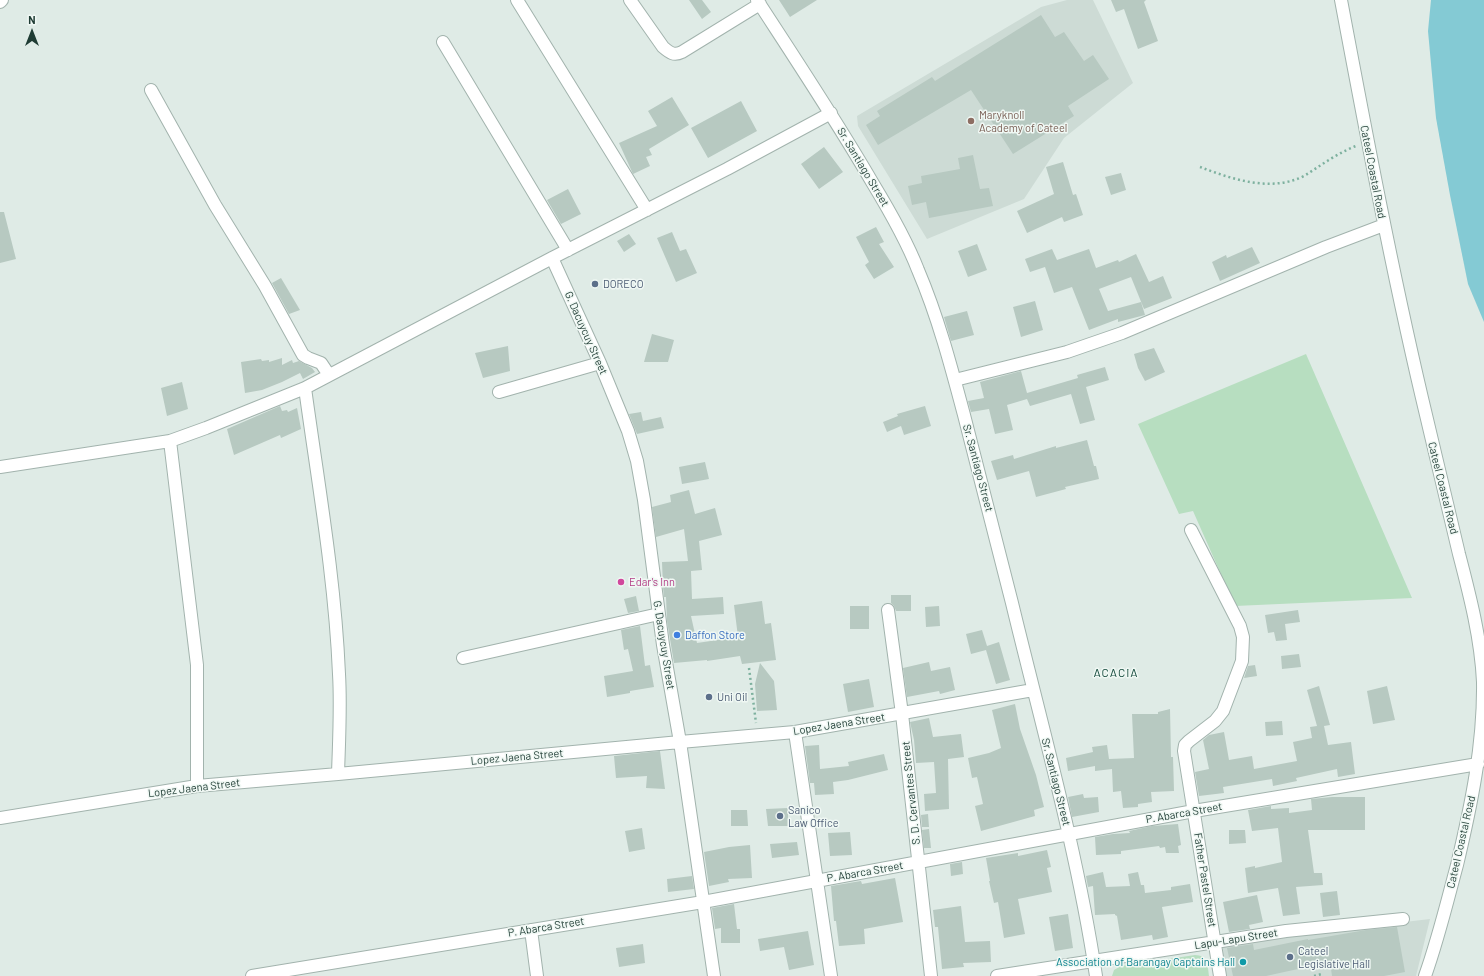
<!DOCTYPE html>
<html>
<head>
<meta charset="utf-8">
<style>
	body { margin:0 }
	#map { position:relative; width:1484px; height:976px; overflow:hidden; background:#dfebe6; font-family:Barlow,sans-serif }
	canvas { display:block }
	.north { position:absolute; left:12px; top:12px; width:40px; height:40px; -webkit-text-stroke:3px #f0f8f4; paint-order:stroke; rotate:0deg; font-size:11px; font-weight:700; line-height:16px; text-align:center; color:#1f3c34 }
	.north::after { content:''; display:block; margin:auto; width:14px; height:18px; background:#1f3c34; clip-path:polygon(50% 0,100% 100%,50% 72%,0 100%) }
</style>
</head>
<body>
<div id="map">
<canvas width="1484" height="976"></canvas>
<div class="north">N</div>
</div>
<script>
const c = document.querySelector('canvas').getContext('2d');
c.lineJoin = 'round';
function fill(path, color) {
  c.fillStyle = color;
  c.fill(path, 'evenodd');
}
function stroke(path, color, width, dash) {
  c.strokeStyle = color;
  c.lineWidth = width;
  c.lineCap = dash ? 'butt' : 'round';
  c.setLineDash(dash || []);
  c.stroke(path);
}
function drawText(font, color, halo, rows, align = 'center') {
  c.font = font + ' Barlow,sans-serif';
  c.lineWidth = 3;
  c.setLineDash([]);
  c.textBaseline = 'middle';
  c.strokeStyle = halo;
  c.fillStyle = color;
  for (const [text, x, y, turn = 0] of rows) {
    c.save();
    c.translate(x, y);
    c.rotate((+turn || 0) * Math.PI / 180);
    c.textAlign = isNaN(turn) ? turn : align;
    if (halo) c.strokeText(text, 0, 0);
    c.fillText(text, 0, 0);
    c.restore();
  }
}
const built = new Path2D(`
	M1067,0h26l40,83 -69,55 -40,61 -97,40 -69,-113 -1,-10 184,-109z
	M1430,919l-14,57h-190l-5,-29 66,-11z`);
const green = new Path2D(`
	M1306,354l106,244 -177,8 -42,-95 -14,3 -41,-90z
	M1195,955c12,0 13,11 14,21h-97l2,-6 7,-4z`);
const water = new Path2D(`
	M1431,0h53v322l-16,-38 -18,-89 -14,-77 -8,-87z`);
const building = new Path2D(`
	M689,0h13l9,12 -9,7z
	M779,0h38l-27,17z
	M1111,0h35l-2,2 14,39 -20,8 -14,-40 -8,3z
	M1041,15l14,22 9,-5 20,29 9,-6 16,24 -41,27 6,10 -61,38 -42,-64 -93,55 -12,-20 14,-9 -3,-5 55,-34 3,4z
	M672,97l17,28 -40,24 3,6 -6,2 4,9 -17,8 -14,-31 38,-17 -9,-15z
	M741,101l16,30 -49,27 -17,-30z
	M824,147l19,25 -24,17 -18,-25z
	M973,155l7,34 9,-1 4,18 -64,12 -3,-16 -14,3 -4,-19 14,-3 -1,-7 39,-7 -2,-11z
	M1063,162l10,33 3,-1 7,21 -19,7 -2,-5 -35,16 -10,-22 37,-17 -8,-27z
	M1121,173l5,17 -15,5 -6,-18z
	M568,189l13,25 -20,10 -14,-24z
	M0,212h4l12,47 -16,4z
	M876,227l8,15 -5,2 15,23 -20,12 -9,-14 4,-3 -13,-25z
	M672,232l8,19 6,-2 11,24 -21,9 -19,-44z
	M629,234l7,10 -12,8 -7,-11z
	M977,244l10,26 -19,7 -10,-26z
	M1252,247l8,16 -40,18 -8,-19 14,-7 1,3z
	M1052,249l5,11 32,-11 7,19 22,-8 1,2 17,-8 13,28 14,-6 9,22 -28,11 -13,-32 -32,12 9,22 33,-9 4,13 -27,7v-3l-29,11 -17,-43 -18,6 -9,-26 -15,5 -5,-13z
	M281,278l19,32 -11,4 -17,-31z
	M1035,301l8,29 -22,7 -8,-30z
	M967,311l7,24 -23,6 -7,-24z
	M652,334l22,6 -6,22h-24z
	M508,346l2,25 -27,7 -8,-25z
	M1154,348l11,24 -20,9 -7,-13 -4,-14z
	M282,358v7l10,-5 1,3 6,-2 13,7 3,4 -12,7 -3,-6 -18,9 -20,8 -17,3 -4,-31 20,-3 1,2 7,-1v2z
	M1105,367l4,13 -23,7 9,33 -15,4 -9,-30 -41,12 -3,-7 -20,6 6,25 -18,4 -6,-25 -18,3 -3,-11 16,-3 -4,-16 41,-11 6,22 51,-15 -1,-3z
	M182,382l6,27 -21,7 -6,-28z
	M280,406l2,5 5,-1 1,2 9,-4 4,21 -20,9 -1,-3 -46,20 -7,-26z
	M925,406l6,20 -27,9 -3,-9 -14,6 -4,-10 15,-6 -1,-2z
	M641,412l2,9 18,-4 3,11 -27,6 -8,-20z
	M1087,440l7,26h2l3,13 -34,8 1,2 -30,8 -7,-26 -32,9 -6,-19 22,-6 1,4 42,-13v2z
	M705,462l4,17 -27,5 -3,-17z
	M689,490l6,24 20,-6 7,27 -23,6 3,29 -11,1 1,28 31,-2 1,17 -33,2 6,27 41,-6 -4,-32 28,-4 3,23 6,-1 5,37 -34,4 -2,-8 -33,5v-1l-33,3 -7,-42 -1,-24h-2l-1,-10 -1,-25 26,-1 -4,-32 -28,8 -4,-30 19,-5 -1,-7z
	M891,595h20v16h-15l-2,-5 -3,-3z
	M636,596l3,15 -11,2 -4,-14z
	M850,606h19v23h-19z
	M939,606l1,20 -14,1 -1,-20z
	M1298,610l2,12 -15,2 2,16 -11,1 -2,-9 -6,1 -3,-18z
	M640,626l5,40 5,-1 4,22 -24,4v2l-23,4 -3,-21 29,-5 -5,-22 -4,1 -3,-20z
	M982,630l5,16 12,-4 11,38 -14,4 -10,-34 -15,4 -5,-20z
	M1299,654l2,13 -19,2 -1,-13z
	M929,662l2,9 19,-4 5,23 -15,4 -1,-3 -32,6 -4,-29z
	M760,663l14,18 3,29 -20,1 -2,-27z
	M1255,665l2,11 -13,2 4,-12z
	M869,679l5,28 -26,5 -5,-28z
	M1319,686l11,39 -6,1 4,19 23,-3 4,32 -17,3 -1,-8 -41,9 1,3 -24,5 -1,-7 -49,8 1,6 -25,3 -4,-24 14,-3 -6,-29 6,-5 15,-3 5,28 23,-4 2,13 43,-8 -4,-19 19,-4 -2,-11 7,-1 -10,-36z
	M1387,686l8,34 -22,4 -6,-33z
	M1015,704l5,25 16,46 8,32 -10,3 1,6 -54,15 -6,-25 8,-2 -6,-27 -5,1 -4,-20 21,-5 12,-5 -9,-38z
	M1170,709l1,48h2l1,34 -23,1 1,10 -14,2v3l-15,1 -2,-17 -8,1 -1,-23 -17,2v-5l-27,5 -2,-13 27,-6 -1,-5 15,-2 2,14 25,-1 -2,-44h26v-2z
	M929,718l4,19 28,-3 3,23 -16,2 1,50 -24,2 -1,-17 12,-1 -2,-31 -18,1 -2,-23 -4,-18z
	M1282,721l1,14 -17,1 -1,-14z
	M819,745l1,24 29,-3 -1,-4 36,-8 4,16 -40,10 -15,2 1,12 -19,1 -1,-12h-4l-5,-37z
	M660,751l5,38 -19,-1 1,-12 -31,2 -2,-22z
	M1083,794l1,4 14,-1 1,15 -27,5 -4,-20z
	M1332,797h33v33h-57l6,43h8l1,12 -27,2 4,27 -17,2 -5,-28 -30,5 -3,-25 10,-2v2l27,-6 -4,-34 -26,3 -4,-21 23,-4v3l18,-1v5l23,-3 -1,-11z
	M788,808v18h-20l-2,-17z
	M731,810h16l1,16h-17z
	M928,814l1,13h-7l-1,-12z
	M1178,824l3,21 -3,1 1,7h-13l-1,-6 -5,1 -1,-2 -38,5v3l-25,1 -1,-18 18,-3 17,-1 -1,-2 23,-5z
	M642,828l3,21 -16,3 -4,-21z
	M929,829l2,19h-7l-2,-18z
	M1229,830h16l1,13 -17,1z
	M850,832l2,23 -22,1 -2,-23z
	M797,842l2,13 -27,3 -2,-14z
	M750,845l2,33 -24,1 1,3 -20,4 -5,-34 25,-5z
	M1047,850l4,17 -4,1 5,24 -34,7 7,35 -21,4 -6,-36 -4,1 -5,-22h1l-4,-23 32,-5v3z
	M962,862l1,12 -12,2 -1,-12z
	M1103,872l3,15 24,-1 -2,-12 10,-2 3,13h3l1,8 26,-3v-3l19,-3 3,18 -31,5 6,30 -15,3 -1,-5 -31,5 -4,-24 -2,-1v-1l-20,1 -2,-29 -5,1 -2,-11z
	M692,876l2,13 -26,3 -1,-13z
	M895,878l8,44 -39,7 1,15 -26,2 -3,-25h-2l-3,-35 30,-5 1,3z
	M1337,891l3,24 -17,2 -3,-24z
	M1257,895l6,27 -14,3 1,4 -21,3 -6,-30z
	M734,904l3,25h3v14h-19v-15l-6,1 -3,-21z
	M961,906l4,36 25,-1 1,21 -28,1 1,4 -22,2 -4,-42h-3l-2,-17z
	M1068,914l5,34 -18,3 -6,-34z
	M1397,927l8,45 -21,4h-52l-2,-14 -64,14h-33l-6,-28 26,-4 1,6 54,-11v1l58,-10z
	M808,931l6,34 -25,5 -5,-23 -24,4 -2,-12z
	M643,944l2,19 -26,4 -3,-19z`);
const path = new Path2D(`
	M1200,167c32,12 69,25 102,10 6,-3 11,-7 16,-10 12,-8 25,-16 38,-21
	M749,668l7,55
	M1314,976l8,-2`);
const minor = new Path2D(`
	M517,0l130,210
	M630,0l33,47c7,6 11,9 19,5l78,-48
	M757,0c39,60 79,120 115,182 17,28 34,57 46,88 20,47 33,96 46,145 16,62 32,125 48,188 30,124 65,247 84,373
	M1341,0c25,133 50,266 81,398 12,52 25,104 37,156 11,42 22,85 24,128 1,62 -12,124 -26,183 -10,37 -19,75 -32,111
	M0,2l2,-2
	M443,42l125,208
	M151,90l64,115 50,81 38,69 5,3 13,5 8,12
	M552,258l48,105 28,68 9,30 7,39 19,145 17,97 34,234
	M955,380l112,-28 55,-19 204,-86 58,-22
	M305,388c13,95 30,190 34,286 2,33 0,67 -1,100
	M499,392l101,-29
	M170,441l27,224v121
	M0,467l170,-26 36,-13 99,-40 247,-130 175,-89 104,-56
	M1191,530l49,96 3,11 -1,24 -19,50 -8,10 -26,20 -4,4 -1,6 36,225
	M888,610l14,104 29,262
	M463,658l196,-44
	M795,732l36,244
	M0,818l197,-32 141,-12 342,-32 115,-10 238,-42
	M531,930l6,46
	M252,976l451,-74 491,-91 284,-47
	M997,976l289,-45 117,-12`);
const markers = [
	[971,121,4,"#8d6e63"],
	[595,284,4,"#5c6f8a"],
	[621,582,4,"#d1479c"],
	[677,635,4,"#3f7fe0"],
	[709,697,4,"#5c6f8a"],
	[780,816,4,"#5c6f8a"],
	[1290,957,4,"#5c6f8a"],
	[1243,962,4,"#0f9aa8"]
];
const educationNames = [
	["Maryknoll",979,115],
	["Academy of Cateel",979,128]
];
const streetNames = [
	["Sr. Santiago Street",863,167,59],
	["Cateel Coastal Road",1373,172,79],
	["G. Dacuycuy Street",586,333,66],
	["Sr. Santiago Street",978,468,75],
	["Cateel Coastal Road",1443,488,76],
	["G. Dacuycuy Street",664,645,81],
	["Lopez Jaena Street",839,724,-9],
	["Lopez Jaena Street",517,757,-5],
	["Sr. Santiago Street",1056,782,76],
	["Lopez Jaena Street",194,788,-7],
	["S. D. Cervantes Street",911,793,-96],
	["P. Abarca Street",1184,813,-10],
	["Cateel Coastal Road",1461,842,-77],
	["P. Abarca Street",865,872,-10],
	["Father Pastel Street",1205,880,81],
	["P. Abarca Street",546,927,-9],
	["Lapu-Lapu Street",1236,939,-9]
];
const serviceNames = [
	["DORECO",603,284],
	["Uni Oil",717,697],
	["Sanico",788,810],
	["Law Office",788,823],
	["Cateel",1298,951],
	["Legislative Hall",1298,964]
];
const hotelNames = [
	["Edar's Inn",629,582]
];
const shopNames = [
	["Daffon Store",685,635]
];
const cultureNames = [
	["Association of Barangay Captains Hall",1235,962]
];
const neighbourhoodNames = [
	["ACACIA",1116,673]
];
fill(built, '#cddbd5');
fill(green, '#b7dec0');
fill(water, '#84cad4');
fill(building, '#b7c9c1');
stroke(minor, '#a2b3ad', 14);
stroke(path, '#7eb19f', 2.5, [2, 3]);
stroke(minor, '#fff', 12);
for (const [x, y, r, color] of markers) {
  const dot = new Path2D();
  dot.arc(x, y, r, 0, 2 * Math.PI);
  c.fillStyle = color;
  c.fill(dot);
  stroke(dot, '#f0f8f4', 1.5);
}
drawText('11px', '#785e54', '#f0f8f4', educationNames, 'left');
drawText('11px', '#1f3c34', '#f0f8f4', streetNames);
drawText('11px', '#4e5e75', '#f0f8f4', serviceNames, 'left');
drawText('11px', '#b23c85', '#f0f8f4', hotelNames, 'left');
drawText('11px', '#366cbe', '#f0f8f4', shopNames, 'left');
drawText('11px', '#0d838f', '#f0f8f4', cultureNames, 'right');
c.letterSpacing = '1px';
drawText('12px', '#1a4f41', '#f0f8f4', neighbourhoodNames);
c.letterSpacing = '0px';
</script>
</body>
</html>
